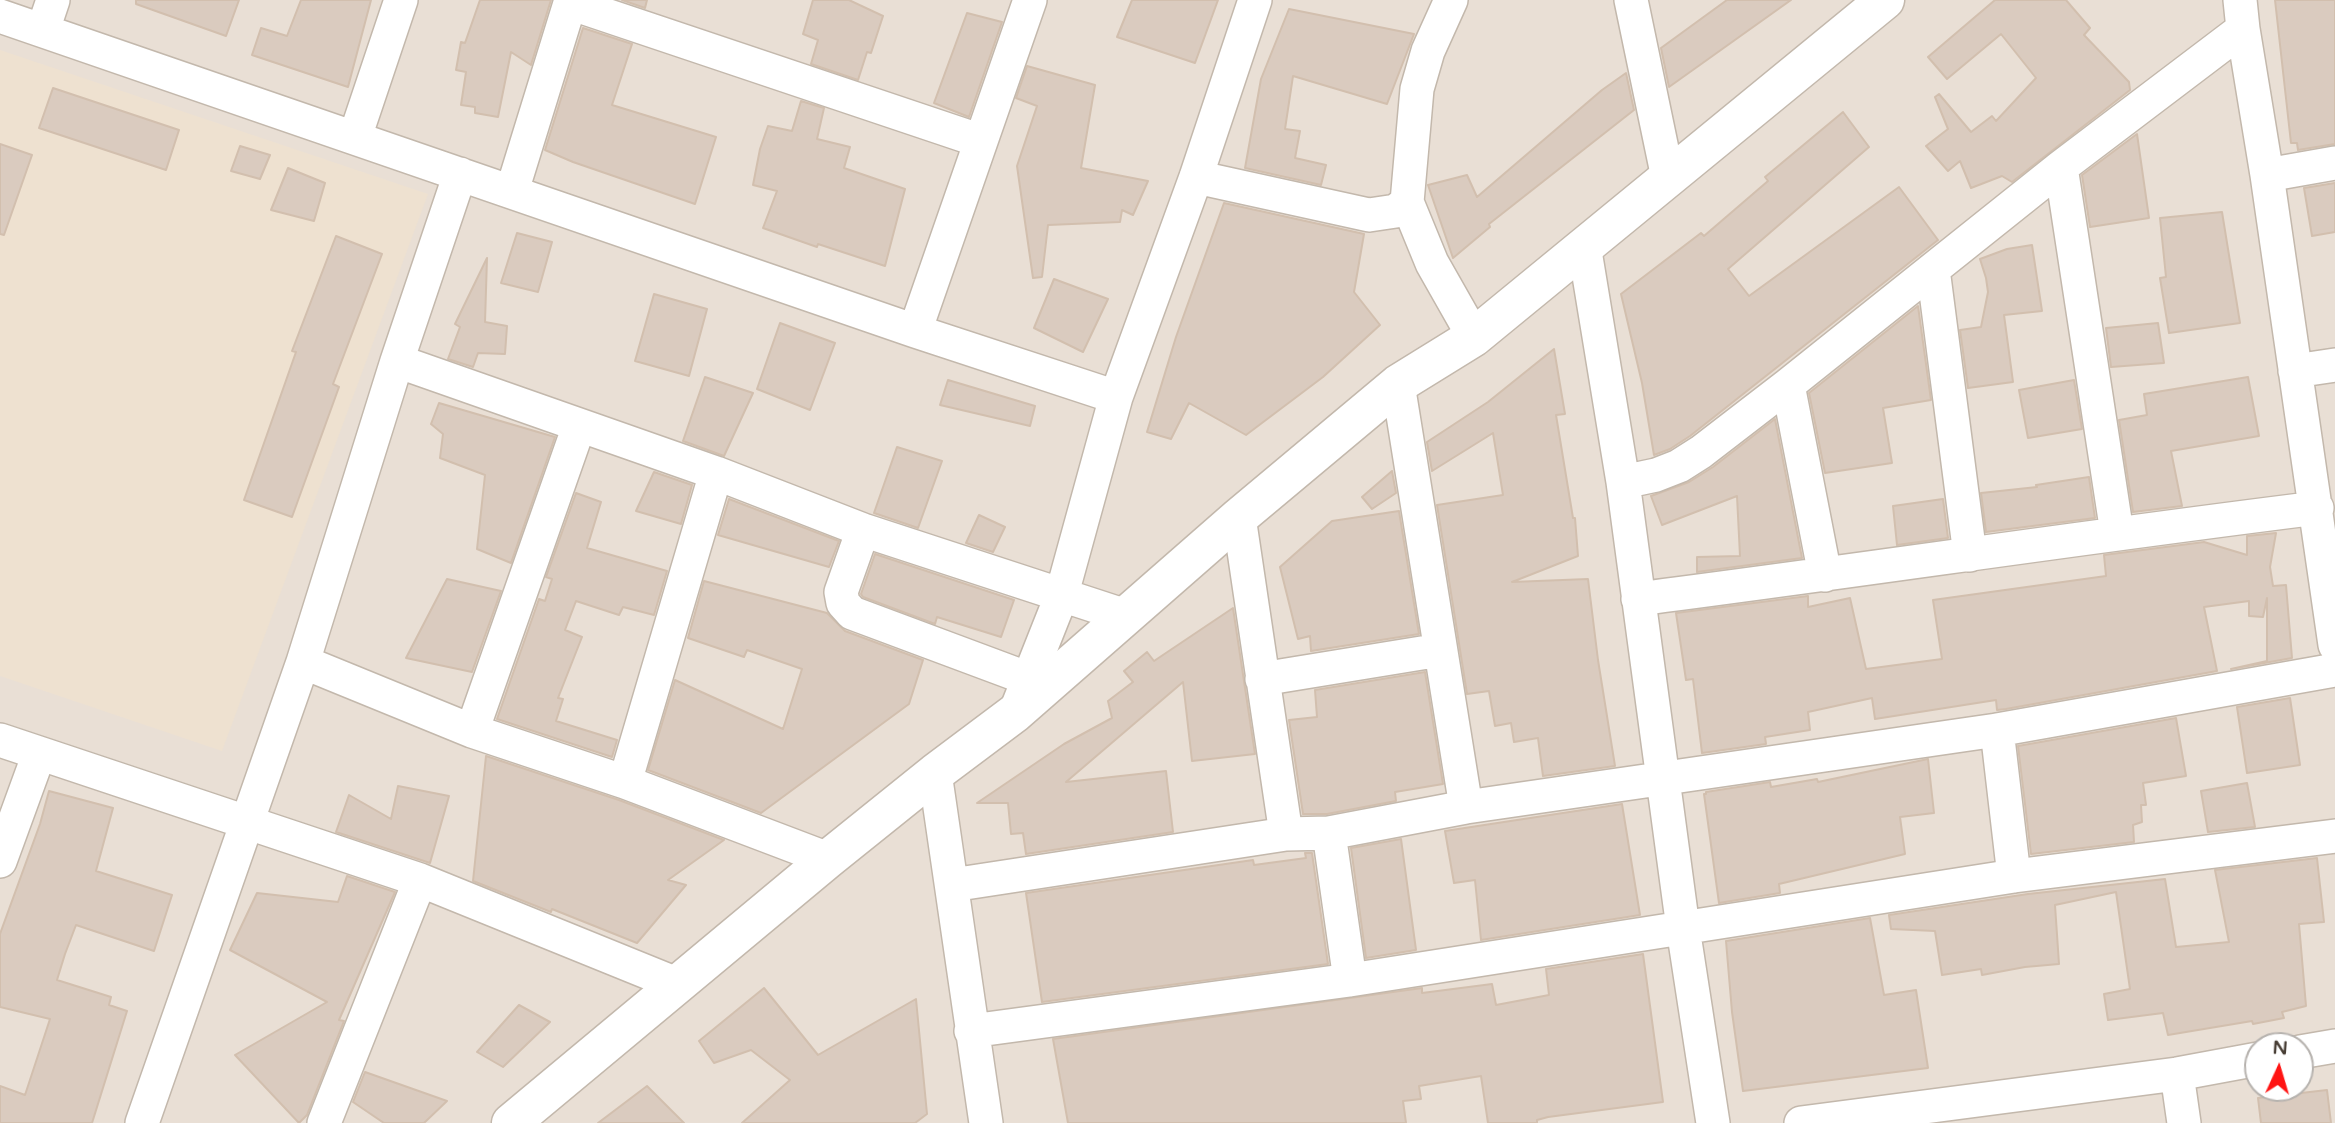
<!DOCTYPE html>
<html>
<head>
<meta charset="utf-8">
<style>
	body { margin:0 }
	#map { position:relative; width:2335px; height:1123px; overflow:hidden; background:#f4eee7; font-family:"Varela Round",sans-serif }
	canvas { display:block }
	.north { position:absolute; left:2244px; top:1032px; width:70px; height:70px; box-sizing:border-box; background:#fff; border:2px solid #b6b2ae; border-radius:50%; rotate:4deg; font-size:19px; font-weight:700; line-height:28px; text-align:center; color:#483e35 }
	.north::after { content:''; display:block; margin:auto; width:24px; height:32px; background:#ff1413; clip-path:polygon(50% 0,100% 100%,50% 72%,0 100%) }
</style>
</head>
<body>
<div id="map">
<canvas width="2335" height="1123"></canvas>
<div class="north">N</div>
</div>
<script>
const c = document.querySelector('canvas').getContext('2d');
c.lineJoin = 'round';
function fill(path, color) {
  c.fillStyle = color;
  c.fill(path, 'evenodd');
}
function stroke(path, color, width, dash) {
  c.strokeStyle = color;
  c.lineWidth = width;
  c.lineCap = dash ? 'butt' : 'round';
  c.setLineDash(dash || []);
  c.stroke(path);
}
const residential = new Path2D(`
	M0,0h2335v1123h-2335zM2258,1046h42v42h-42z`);
const education = new Path2D(`
	M0,50l428,144 -206,557 -222,-75z`);
const building = new Path2D(`
	M136,0h103l-13,36 -90,-32z
	M301,0h70l-23,87 -96,-32 9,-27 26,8z
	M480,0h71l-20,65 -20,-13 -13,65 -23,-4v-6l-14,-2 5,-33 -10,-2 5,-28 4,1z
	M622,0h25l-2,8z
	M813,0h36l34,16 -12,37 -4,-1 -9,28 -47,-16 7,-24 -15,-6z
	M1132,0h86l-23,63 -78,-26z
	M1727,0h64l-122,87 -8,-39z
	M1995,0h71l24,28 -6,7 45,47 1,8 -118,92 -10,-6 -31,12 -11,-27 -12,10 -22,-25 22,-17 -13,-32 4,-3 32,38 21,-16 4,5 40,-43 -35,-44 -54,45 -19,-22z
	M2275,0h60v144l-37,6 -1,-7h-6z
	M1289,9l125,25 -27,70 -94,-28 -8,53 15,2 -5,27 31,7 -5,20 -76,-17 16,-89z
	M967,13l35,9 -33,95 -35,-14z
	M583,28l49,16 -20,61 104,32 -21,67 -122,-42 -28,-12z
	M1027,66l68,19 -14,83 67,13 -15,34 -11,-5 -2,12 -72,3 -6,52 -9,1 -16,-112 20,-60 -21,-8z
	M1626,73l8,37 -145,114 1,3 -37,31 -25,-73 39,-10 10,22 125,-107z
	M53,88l126,42 -13,40 -127,-42z
	M801,101l23,7 -7,31 33,8 -6,21 61,21 -20,77 -67,-22 -1,3 -54,-19 14,-37 -24,-6 7,-36 8,-23 24,5z
	M1843,112l26,35 -141,122 21,27 150,-109 39,53 -248,196 -20,13 -16,6 -12,-72 -21,-89 80,-61 3,3 64,-55 -3,-4z
	M2137,134l12,84 -59,9 -8,-52z
	M0,144l32,11 -28,80 -4,-1z
	M240,146l30,9 -10,24 -29,-8z
	M288,168l37,15 -11,38 -43,-11z
	M2335,183v49l-23,4 -8,-48z
	M1224,203l140,31 -10,58 26,33 -57,52 -77,58 -57,-32 -18,36 -24,-7 29,-95z
	M2222,212l18,111 -71,10 -9,-55 6,-1 -6,-59z
	M517,233l35,9 -14,50 -37,-9z
	M336,236l46,18 -49,130 6,3 -47,130 -48,-17 52,-148 -4,-1z
	M2032,245l10,66 -38,4 9,67 -45,6 -8,-58 21,-3 7,-35 -2,-14 -6,-19 27,-10z
	M487,258l-2,64 22,4 -2,28 -27,-1 -5,14 -25,-8 12,-32 -5,-3z
	M1054,279l54,20 -25,53 -49,-24z
	M654,294l53,15 -18,67 -54,-15z
	M1918,306l13,94 -48,8 9,55 -67,10 -16,-80z
	M780,323l55,20 -25,67 -53,-21z
	M2158,323l6,40 -53,4 -5,-39z
	M1554,349l11,65 -9,1 17,103h2l3,38 -66,26 76,-3 10,81 17,106 -72,10 -5,-38 -24,4 -3,-19 -16,3 -6,-35 -22,3 -30,-189 66,-10 -10,-62 -61,38 -5,-29 61,-40z
	M705,377l48,16 -29,63 -41,-15z
	M2248,377l11,59 -88,15 11,55 -49,6 -14,-92 28,-5 -3,-21z
	M948,380l87,26 -5,20 -90,-21z
	M2074,380l8,49 -54,9 -9,-48z
	M439,403l116,34 -44,126 -34,-14 8,-74 -45,-17 3,-24 -12,-10z
	M1775,419l27,139 -105,14v-15l43,-1 -3,-60 -75,29 -11,-29 38,-14 24,-15z
	M897,447l45,14 -24,67 -44,-15z
	M1392,471l4,22 -24,16 -10,-12z
	M654,472l38,13 -11,39 -45,-13z
	M2089,477l6,41 -109,14 -5,-39 56,-6 -1,-2z
	M576,493l25,9 -14,46 80,23 -13,44 -31,-8 -4,8 -43,-14 -11,29 17,7 -24,61 5,1 -7,22 61,19 -5,17 -115,-38 42,-120 6,2 7,-22 -6,-2z
	M729,499l110,42 -10,26 -111,-32z
	M1943,499l5,39 -51,7 -4,-39z
	M1399,511l20,123 -108,17 -1,-15 -12,3 -18,-72 52,-46z
	M979,515l26,12 -12,25 -27,-9z
	M2276,533l-6,34 3,19 13,-1 6,73 -61,11 36,-8v-63l-4,19 -14,-1v-15l-45,6 13,64 -211,38 -9,1 -1,-10 -121,19 -3,-21 -64,14 2,18 -45,7 1,7 -64,9 -9,-74 -7,1 -10,-67 132,-17v11l42,-9 16,71 76,-10 -9,-59 173,-24 -2,-21 100,-13 43,13v-19z
	M875,554l139,46 -13,37 -64,-20 -2,7 -72,-27 -2,-3z
	M447,579l54,12 -29,81 -66,-14z
	M704,581l123,32 18,18 78,29 -14,44 -148,109 -113,-43 27,-90 108,49 19,-60 -55,-19 -3,7 -56,-19z
	M1233,608l22,146 -63,7 -9,-79 -117,100 100,-11 7,61 -147,22 -3,-21 -12,1 -3,-31h-31l87,-59 48,-26 -4,-17 25,-19 -9,-11 23,-19 7,9z
	M1425,672l18,112 -48,8 1,9 -69,13h-24l-14,-94 28,-3 -2,-27z
	M2290,698l10,67 -53,8 -10,-66z
	M2176,718l10,58 -43,7 3,22h-5l1,17 -9,3 1,17 -103,12 -13,-108z
	M486,756l133,44 105,40 -56,40 18,5 -49,58 -85,-34 -1,3 -78,-31z
	M1928,759l6,54 -34,4 5,37 -126,30 1,9 -61,10 -15,-109h2v-2l64,-10 1,5 46,-8 1,3z
	M2247,783l8,44 -47,5 -7,-41z
	M398,786l51,10 -19,67 -94,-31 13,-37 42,24z
	M49,791l64,17 -17,63 76,24 -18,56 -78,-26 -11,29 -8,26 54,17 -2,8 18,6 -35,112h-92v-37l25,9 25,-76 -50,-12v-73l40,-110z
	M1622,804l18,111 -159,25 -6,-60 -21,3 -9,-52z
	M1401,839l15,111 -50,8 -15,-110z
	M1305,853h7l16,111 -286,38 -16,-109 227,-33 1,5 52,-7z
	M2317,858l7,64 -25,2 7,82 -24,6 2,6 -31,6 -1,-3 -84,14 -5,-22 -55,7 -4,-26 26,-5 -14,-97 -61,13 4,59 -34,3 -43,8 -1,-6 -39,6 -7,-44 -44,-2 -2,-14 139,-21 137,-15 11,68 53,-5 -14,-72z
	M347,876l48,16 -56,128 5,1 -37,94 -8,8 -64,-68 92,-53 -97,-52 27,-57 81,9z
	M1870,918l14,77 32,-5 12,78 -185,23 -11,-79 -6,-71z
	M1643,954l20,148 -115,15 -11,3v3h-49l-7,-47 -62,10 2,13 -18,2 3,22h-338l-15,-84 369,-51v5l70,-9 4,21 53,-10 -3,-26z
	M764,988l54,67 98,-56 11,115 -12,9h-173l48,-43 -39,-30 -37,13 -15,-22z
	M519,1005l31,17 -47,45 -26,-15z
	M365,1072l82,29 -23,22h-40l-31,-21z
	M647,1086l37,37h-86z
	M2327,1090l4,33h-70l-3,-25z`);
const minor = new Path2D(`
	M1451,0l-23,51 -11,38 -10,113 25,61 42,74
	M1631,0l37,178
	M2240,0l3,29 24,146 68,470
	M570,3l411,138
	M0,16l915,315 201,66
	M43,30l10,-30
	M355,137l46,-137
	M2061,167l56,366
	M2267,175l68,-12
	M1196,177l173,38 27,-4 11,-9
	M512,191l59,-191
	M1584,245l39,237 60,446 30,195
	M1933,269l37,286
	M915,331l115,-331
	M397,361l319,112 147,57 263,86
	M2295,371l40,-6
	M1398,384l68,423
	M1788,385l37,190
	M1623,482l33,-7 23,-9 22,-14 87,-67 273,-218 182,-138
	M1239,517l47,317
	M863,530l-22,62 2,11 9,10 177,66
	M1638,599c226,-29 452,-63 679,-91
	M303,662l169,69 153,51 203,77
	M1262,679l178,-29
	M1015,713l46,-116 55,-200 80,-220 59,-177
	M1997,730l17,146
	M472,731l107,-305
	M0,740l420,140 259,105
	M935,773l51,350
	M625,782l91,-309
	M1329,833l21,147
	M0,861l39,-107
	M952,885l334,-51 43,-1 137,-26 531,-77 338,-60
	M971,1031l379,-51 664,-104 321,-40
	M2300,1052l35,-6
	M2177,1074l7,49
	M142,1123l161,-461 94,-301 63,-187
	M324,1123l96,-243
	M1801,1123l376,-49 81,-15`);
const tertiary = new Path2D(`
	M511,1123l317,-264 107,-86 80,-60 224,-196 159,-133 76,-47 411,-337`);
fill(residential, '#e9dfd5');
fill(education, '#eee1d0');
fill(building, '#dacbbf');
stroke(building, '#d2bfae', 2);
stroke(minor, '#c3b8ac', 36);
stroke(tertiary, '#c3b8ac', 41);
stroke(minor, '#fff', 33);
stroke(tertiary, '#fff', 38);
</script>
</body>
</html>
